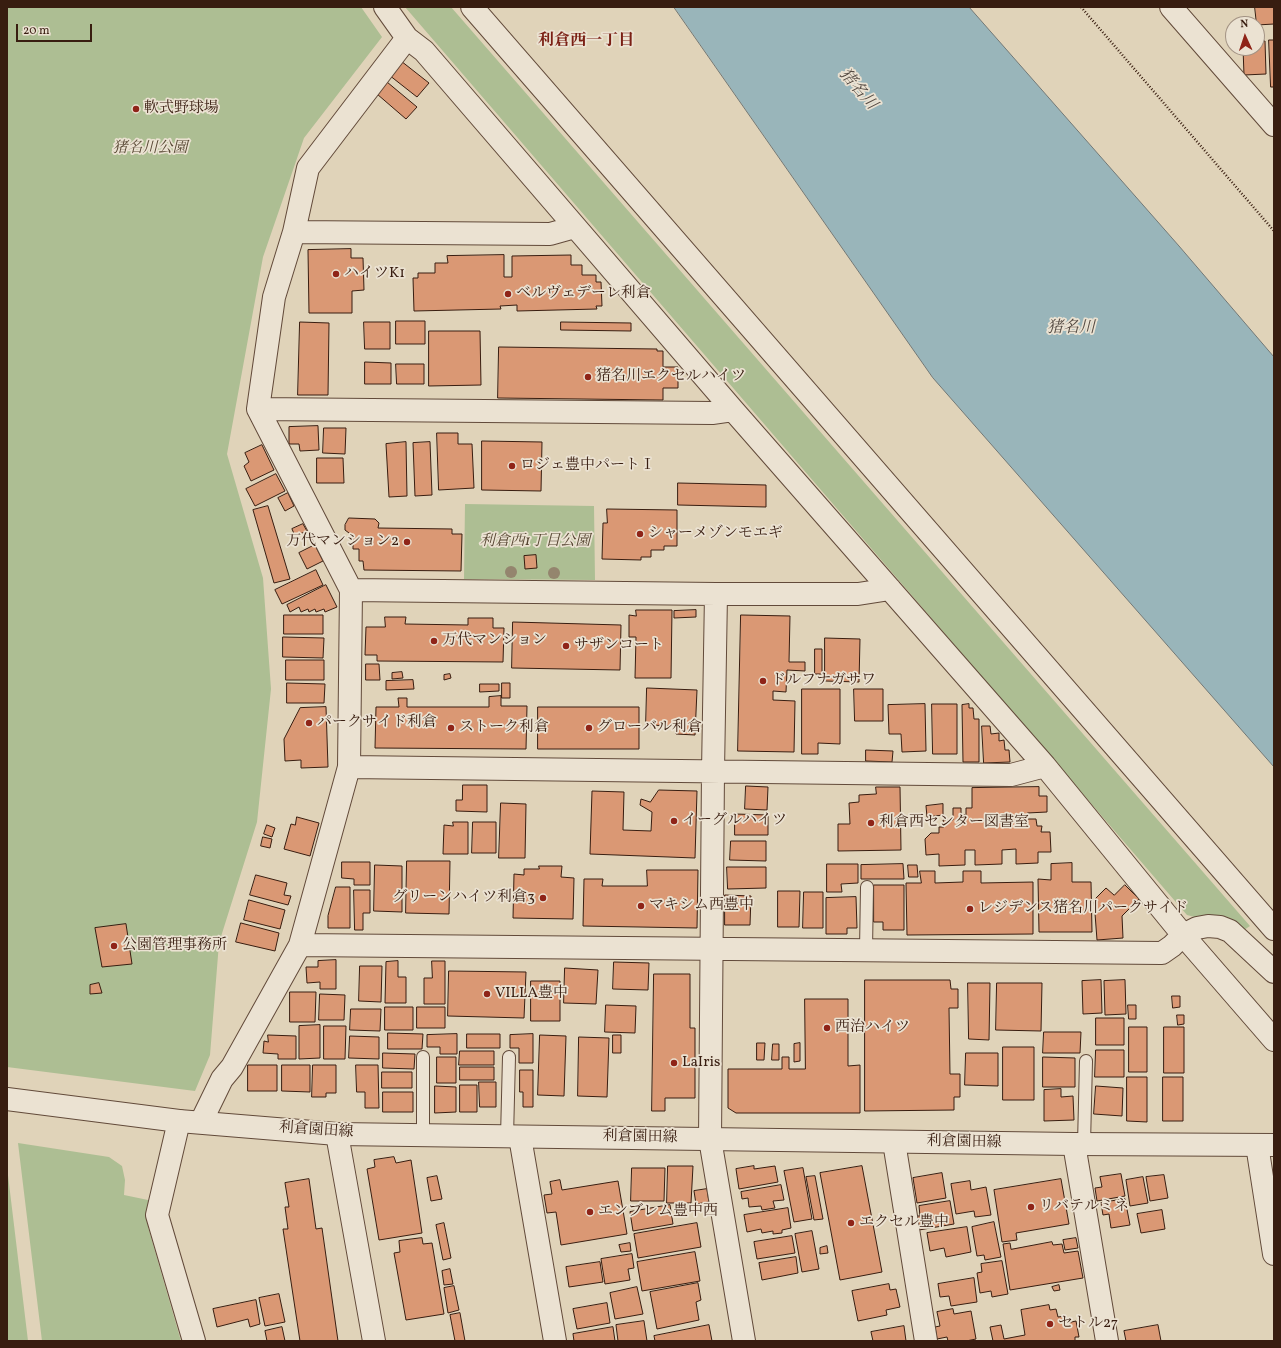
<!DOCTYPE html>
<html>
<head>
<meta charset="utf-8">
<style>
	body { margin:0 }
	#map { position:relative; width:1281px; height:1348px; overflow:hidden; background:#e0d3b9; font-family:Vollkorn,serif }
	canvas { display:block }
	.frame { position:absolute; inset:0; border:8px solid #381d10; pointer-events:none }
	.north { position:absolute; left:1225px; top:16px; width:40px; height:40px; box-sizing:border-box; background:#ebe2d2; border:1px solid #a39384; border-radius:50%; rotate:357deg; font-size:11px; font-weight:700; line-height:16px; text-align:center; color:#381d10 }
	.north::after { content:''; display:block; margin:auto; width:14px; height:18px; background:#8f2418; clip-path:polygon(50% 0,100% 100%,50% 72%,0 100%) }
	.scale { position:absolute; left:16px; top:24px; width:76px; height:18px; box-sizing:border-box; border:2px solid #381d10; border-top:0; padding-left:5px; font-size:12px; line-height:14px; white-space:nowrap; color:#381d10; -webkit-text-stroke:3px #ebe2d2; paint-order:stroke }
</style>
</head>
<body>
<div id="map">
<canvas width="1281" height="1348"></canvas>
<div class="frame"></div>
<div class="north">N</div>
<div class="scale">20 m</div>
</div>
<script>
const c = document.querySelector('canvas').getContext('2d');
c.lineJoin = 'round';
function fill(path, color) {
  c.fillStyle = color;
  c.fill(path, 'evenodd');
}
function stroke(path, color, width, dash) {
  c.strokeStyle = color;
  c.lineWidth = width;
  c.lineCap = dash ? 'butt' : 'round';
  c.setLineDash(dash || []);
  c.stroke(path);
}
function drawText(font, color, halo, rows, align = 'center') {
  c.font = font + ' Vollkorn,"Noto Serif JP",serif';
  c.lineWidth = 3.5;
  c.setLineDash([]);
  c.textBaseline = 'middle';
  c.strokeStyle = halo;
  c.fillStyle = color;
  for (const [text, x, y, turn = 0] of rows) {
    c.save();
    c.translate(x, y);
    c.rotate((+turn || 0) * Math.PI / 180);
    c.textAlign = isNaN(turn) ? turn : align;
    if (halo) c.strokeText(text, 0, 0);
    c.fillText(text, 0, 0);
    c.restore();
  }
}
const green = new Path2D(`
	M7,7h354l21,30 -78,101 -41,119 -36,197 36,124 8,111 -14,133 -38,121 -9,112 -15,36 -188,-24z
	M405,7h46l799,919 -6,4 -57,-15z
	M465,504l129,2 1,74 -131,-1z
	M18,1143l91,14 13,9 3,14 -1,15 24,5v27l33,114h-139z
	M7,1167l21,174h-21z`);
const water = new Path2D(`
	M674,7h295l210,239 95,111v410l-341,-389z`);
const building = new Path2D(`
	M1255,7h19v17l-17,1z
	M1269,40h5v47h-3z
	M1257,41h8l1,33 -22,1 -1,-27h14z
	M401,61l28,22 -12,14 -28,-22z
	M387,82l30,25 -11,12 -29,-25z
	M351,249v9h12l1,32 -12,1v22h-43l-1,-63z
	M504,255v22h8v-21l59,-1v10h11v10h14v7h5l1,24h-6l1,3 -80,2v-6l-17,1 1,3 -87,2 -1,-33h5v-5h17v-10h13l-1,-7z
	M396,321h29v23h-29z
	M300,322l29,1 -1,72h-30z
	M364,322h26v27h-25z
	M561,322l70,1v8l-70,-1z
	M429,331h51l1,54 -52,1z
	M499,347l158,2v2h6v16h15v21h-15v12l-165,-2z
	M365,362l26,1v21h-26z
	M396,364h28v20h-27z
	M318,426l1,24 -19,1 -1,-7h-10v-17z
	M324,428h22l-1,26 -22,-1z
	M437,433h21v11h14l2,44 -35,2z
	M482,441l60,1 -1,49 -59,-1z
	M406,442l1,54 -18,1 -3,-53z
	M430,442l2,53 -17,1 -2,-53z
	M262,445l12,25 -23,11 -7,-15 5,-4 -4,-9z
	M317,458h26l1,25h-27z
	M276,474l9,17 -30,15 -9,-17z
	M678,483l88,2v22l-88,-2z
	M288,493l6,13 -9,5 -7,-13z
	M268,506l22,73 -16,4 -21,-73z
	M607,509l70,1v36h-13v4h-13v7h-10v3l-39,-1 1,-36h4z
	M349,518l26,1 4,4 -1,5 74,1v5h10l-1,37 -97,-1 -1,-9h-4v-12h-6v-13l-8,-6v-5z
	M303,524l4,7 -12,5 -3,-7z
	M315,545l8,16 -16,8 -8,-16z
	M536,555l1,13 -12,1 -1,-13z
	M316,570l7,15 -41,19 -7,-14z
	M326,585l11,22 -12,5 -1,-3 -8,3 -1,-3 -6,3 -1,-3 -7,3 -2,-5 -9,5 -3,-7z
	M636,610h36l-1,68h-36l1,-41h-7v-22l7,1z
	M696,610v7l-22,1v-7z
	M284,615h39v19h-39z
	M741,615l49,1 -1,46h16v9l-18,-1 -1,22 -13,-1v9l22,1 -1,51 -56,-1z
	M385,617h21l-1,7 63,1v-7h25v10h11l-1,34 -126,-1v-6h-12l1,-28h19z
	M513,622l108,3 -1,45 -108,-2z
	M283,637l41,1 -1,20 -40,-1z
	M825,638l35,1 -1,43 -34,-1z
	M815,649h7v25h-7z
	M286,660h38v20h-38z
	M366,664h13l1,16h-14z
	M402,672l1,6 -11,1v-6z
	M450,674l1,4 -7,2v-5z
	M413,680l1,9 -28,1v-9z
	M287,683l38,1 -1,19h-37z
	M502,683h8v15h-8z
	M480,684h19v7l-19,1z
	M647,688l50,2 -2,45 -19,-1v-8l-30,-1z
	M802,689h38v55l-22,-1v11h-16z
	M854,689h29v32h-28z
	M501,696v10h26l-1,43 -151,-1 1,-41h23l-1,-9h9v9h82v-10z
	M925,704l1,47 -24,1 -1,-18h-12l-1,-29z
	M932,704h25v50h-24z
	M969,704v4h4l1,11h5v43h-16l-1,-57z
	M326,707l2,60 -27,1v-8l-16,1 -1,-22 16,-31z
	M538,707h101v42h-101z
	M982,726h8l1,8 8,-1v8l5,-1 1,10h4l1,12 -26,1z
	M866,750l27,1 -1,11 -26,-1z
	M463,785h24v27l-31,-1v-11h6z
	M746,786l22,1 -1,23 -22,-1z
	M876,787h24l1,63 -63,1v-27h12l-1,-21 10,-1v-7l17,-1z
	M1039,787v9h8v16l-20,1v6h9l1,7h5l-1,6h9l1,20h-13v11l-22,1v-15l-14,1v14l-27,1v-15h-10v15l-26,1v-12l-13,1 -1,-16 6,-6h8v-6h5l-1,-7h10v-12h8v7h5v-7h6v-20z
	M659,790l38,1 -2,67 -105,-4 2,-63 32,1 -1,38 28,1 1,-19 -12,-7 1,-6 9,3z
	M501,803l25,1 -1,54h-26z
	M943,804v11l-16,2 -1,-11z
	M735,814l33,1v20h-33z
	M297,817l22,6 -9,33 -26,-7 7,-25 4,1z
	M453,822h15v32h-25l1,-29 9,1z
	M473,822h23v31h-24z
	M267,825l8,3 -3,9 -8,-3z
	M263,837l9,2 -2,9 -9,-2z
	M731,841h35v20l-36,-1z
	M407,861h43l-1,53 -43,-1z
	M342,862h28v23h-16v-6l-12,-1z
	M1072,863v19h19l1,50h-53l-1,-53 13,1v-16z
	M827,864h31v19l-17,1 1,8h-15z
	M903,864l1,15h-43v-14z
	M375,865l27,1v46l-28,-1z
	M908,865h9l1,12h-9z
	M539,866h23l-1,11 13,1 -1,41 -60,-1 1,-44 10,1v-6h15z
	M727,867h39v21l-38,1z
	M647,870h51l-1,58 -114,-2 1,-47h19l-1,7h45z
	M920,871h15v12l28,-1v-11h18v12l52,-1v52l-126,1 -1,-52h15z
	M256,875l31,8 -3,12 7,1 -3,9 -38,-10z
	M874,885h30v45h-21v-8h-9z
	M1125,885l14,14 -17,17 1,22 -26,2 -3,-40 12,-12 8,7z
	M336,887h14v41h-22v-12z
	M354,890h16v23h-7v17h-8z
	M778,891h22l-1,36h-21z
	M804,892h19v36h-20z
	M725,895l26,1 -1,29h-25z
	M856,897l1,31h-10v6h-21v-36z
	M249,900l36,10 -5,19 -36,-9z
	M241,923l38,10 -4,18 -39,-9z
	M126,924l6,40 -30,3 -7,-39z
	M336,960v29h-16v-7l-13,1 -1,-16h12v-6z
	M398,961v16h8v26h-21l1,-41z
	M432,961h13v43h-21v-26h8z
	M614,962l35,1 -1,27 -35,-1z
	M360,966h22l-1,36 -22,-1z
	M565,968l33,2 -2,34 -32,-1z
	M449,971l77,1 -2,46 -76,-2z
	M654,974h36v54h5v70h-30v13h-13z
	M865,980h85l1,9h7v19h-9l1,66h10v23h-6v13l-89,1z
	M1101,980l1,33 -19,1 -1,-33z
	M1125,980l1,34 -21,1 -1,-34z
	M531,981h29v40h-29z
	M99,983l3,10 -12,1v-9z
	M968,983h22l-1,57 -20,-1z
	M997,983h45l-1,48 -45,-1z
	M290,992h26l-1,30h-25z
	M320,994l25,1 -1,25h-25z
	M1172,996h8v11l-7,1z
	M805,999h43v67l12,-1v48h-124l-8,-5v-39h54v-12h7v12h16z
	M606,1005l30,1 -1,27 -30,-1z
	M1128,1005h8v14h-7z
	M385,1007h28v23h-28z
	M417,1007h28v21h-28z
	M351,1009h30l-1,22 -30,-1z
	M1177,1015h7v9l-6,1z
	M1096,1018h28v27h-28z
	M320,1025v33l-21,1v-33z
	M324,1026h22l-1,33h-21z
	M1129,1027h18v45h-18z
	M1164,1027h20v46h-20z
	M1044,1032h37l-1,21h-37z
	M388,1033l35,1 -1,15h-34z
	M457,1034v20h-17v-7h-13v-12z
	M467,1034h33v14h-33z
	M533,1034v29h-14v-15h-9v-13z
	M268,1035l28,1v23h-18v-5l-15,-1 1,-12 4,1z
	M540,1035l26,1 -2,60 -26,-1z
	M613,1035h8v18h-8z
	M350,1036l29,1v22l-30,-1z
	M579,1037l30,1 -2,59 -29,-1z
	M757,1043h8l-1,17h-7z
	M800,1043v18l-6,1v-18z
	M773,1044h6v16h-7z
	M1003,1047h31v53h-31z
	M1096,1050h28v27h-29z
	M460,1051h34v14h-35z
	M383,1053l32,1 -1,15 -31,-1z
	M966,1053h32v33l-33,-1z
	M437,1057h19v26h-19z
	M1043,1057l32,1v29h-32z
	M248,1065h29v26h-29z
	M282,1065h28v27l-28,-1z
	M313,1065h23v28h-10v4h-14z
	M356,1065h22l1,43h-14v-16h-8z
	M460,1067h34v13h-34z
	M520,1070h13v37h-10v-15h-3z
	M382,1072h30v16h-30z
	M1127,1077h20v45l-20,-1z
	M1163,1077h20v44h-20z
	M479,1082h17v25h-16z
	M460,1085h17v27h-17z
	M435,1086l21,1v25l-21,1z
	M1096,1086l27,2 -1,28 -28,-2z
	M1061,1089v8l12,-1 1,24 -30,1v-31z
	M383,1092h30v20h-30z
	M394,1157l2,6 15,-3 11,73 -43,7 -12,-71 8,-2 -1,-7z
	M668,1166h25l-2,37h-24z
	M754,1166v3l21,-3 3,16 -39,7 -3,-20z
	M862,1166l20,106 -42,8 -20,-107z
	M632,1168h33l-1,33h-33z
	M803,1168l9,51 -18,3 -10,-51z
	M942,1173l4,25 -29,5 -4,-25z
	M1121,1174l4,22 -28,5 -2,-13 7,-1 -2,-10z
	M1164,1175l4,23 -18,3 -4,-24z
	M437,1176l5,23 -11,2 -4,-23z
	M815,1176l8,43 -9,1 -8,-43z
	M1143,1177l5,26 -18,3 -4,-26z
	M309,1179l7,50 6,-1 16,113h-38l-17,-112h5l-3,-22h4l-4,-24z
	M1061,1179l8,45 -53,9 1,7 -15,2 -8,-52z
	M560,1180l2,10 56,-9 9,53 -66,11 -5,-33 -9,1 -3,-18 8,-1 -2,-12z
	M970,1181l1,9 15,-3 5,28 -16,2 -1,-6 -18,3 -5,-30z
	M781,1185l3,15 -11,1 2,7 -13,2 -1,-4 -12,1 -1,-9 -6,1 -1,-7z
	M707,1189l2,13 -13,2 -2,-13z
	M1125,1199l5,26 -19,3 -2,-14 -6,1 -2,-12z
	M950,1201l4,23 -35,6 -2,-14h3l-1,-10z
	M670,1205l3,19 -40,7 -3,-19z
	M788,1208l3,20 -9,2v3l-9,1v-3l-11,2 -1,-4 -14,3 -3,-17z
	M1162,1210l3,19 -24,4 -4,-19z
	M994,1222l7,35 -16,3 -1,-5 -7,1 -5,-29z
	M444,1223l7,35 -8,2 -7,-35z
	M697,1223l4,24 -63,11 -4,-24z
	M967,1227l4,25 -25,5 -2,-9 -14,3 -3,-18z
	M812,1231l7,38 -17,3 -7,-38z
	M792,1236l3,17 -38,6 -3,-17z
	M422,1238l1,6 9,-1 12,71 -38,6 -12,-67 6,-1 -1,-11z
	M1076,1238l2,10 -13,2 -2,-10z
	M1052,1242l1,3 9,-1 2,9 14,-2 5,27 -73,12 -7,-46 7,-1 1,6z
	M630,1243l1,8 -10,1 -2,-7z
	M827,1246l1,7 -8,1v-6z
	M695,1252l5,29 -58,10 -5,-29z
	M632,1254l2,14 -6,1 2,11 -25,4 -4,-25z
	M796,1257l2,16 -36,7 -3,-17z
	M1002,1261l6,33 -16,3 -1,-6 -11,2 -3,-20 5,-1 -1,-8z
	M600,1262l3,20 -34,5 -3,-20z
	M450,1269l3,15 -9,1 -2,-14z
	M974,1278l3,24 -26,4 -2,-10 -9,1 -2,-13z
	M698,1283l3,17 -5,2 3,18 -42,9 -7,-37z
	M889,1284l1,6 6,-1 4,18 -14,3 1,5 -29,6 -6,-30z
	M1059,1285l1,5 -6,1 -2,-4z
	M454,1286l5,24 -11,3 -4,-25z
	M637,1287l6,27 -28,5 -5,-26z
	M279,1294l6,28 -20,4 -6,-28z
	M256,1300l4,24 -10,3 -2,-8 -31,8 -4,-18z
	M607,1303l3,20 -33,6 -4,-20z
	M1049,1305l1,5 6,-1 2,8 8,-1 1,7 9,-2 3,16h-4v4h-82l-3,-14 11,-2 3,14 21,-4 -4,-25z
	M953,1309l1,5 17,-3 5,28 -10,2h-18l-1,-4 -10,2 -2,-12 5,-1 -3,-14z
	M460,1313l5,28h-10l-5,-26z
	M644,1321l3,20h-29l-2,-16z
	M709,1325l3,16h-57l-1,-5z
	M1158,1325l3,16h-35l-2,-10z
	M904,1326l2,15h-33l-2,-9z
	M282,1327l3,14h-18l-2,-10z
	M613,1327l2,14h-41l-1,-7z`);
const path = new Path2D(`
	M1081,7l193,224`);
const service = new Path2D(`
	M866,950l1,-63
	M423,1057v78
	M507,1137l2,-80
	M1084,1144l2,-83`);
const minor = new Path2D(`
	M472,7l802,922
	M1171,7l103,118
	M294,232l256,2 25,-7
	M258,409l454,4 21,-3
	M351,590l365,4h142l32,-5
	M716,594l-3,177 -3,368 34,202
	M349,767l662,8 34,-9
	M300,945l862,8 10,-7 11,-11 -138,-169 -312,-356 -309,-359 -17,-13 -22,-31
	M179,1121l-22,94 37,126
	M201,1122l21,-43 10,-12 68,-122 49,-178 2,-177 -93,-181 16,-112 20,-65 14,-64 99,-130
	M337,1134l37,207
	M520,1137l35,204
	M894,1142l32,199
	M1074,1144l33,197
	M1257,1145l17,109`);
const tertiary = new Path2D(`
	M1274,972l-44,-41 -10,-4 -12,-1 -11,2 -14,7 91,105
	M7,1099l172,22 158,13 737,10 200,1`);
const trees = [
	[511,572],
	[554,573]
];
const markers = [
	[136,109,4,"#8f2418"],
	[336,274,4,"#8f2418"],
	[508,294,4,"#8f2418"],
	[588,377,4,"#8f2418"],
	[512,466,4,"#8f2418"],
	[640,534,4,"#8f2418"],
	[407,542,4,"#8f2418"],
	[434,641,4,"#8f2418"],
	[566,646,4,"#8f2418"],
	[763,681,4,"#8f2418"],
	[309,723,4,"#8f2418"],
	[451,728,4,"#8f2418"],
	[589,728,4,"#8f2418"],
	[674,821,4,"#8f2418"],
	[871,823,4,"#8f2418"],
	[543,898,4,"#8f2418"],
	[641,906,4,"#8f2418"],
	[970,909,4,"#8f2418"],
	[114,946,4,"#8f2418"],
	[487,994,4,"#8f2418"],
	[827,1028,4,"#8f2418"],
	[674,1063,4,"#8f2418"],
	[1031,1207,4,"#8f2418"],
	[590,1212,4,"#8f2418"],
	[851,1223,4,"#8f2418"],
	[1050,1324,4,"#8f2418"]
];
const poiNames = [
	["軟式野球場",144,109],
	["ハイツK1",344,274],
	["ベルヴェデーレ利倉",516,294],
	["猪名川エクセルハイツ",596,377],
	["ロジェ豊中パートⅠ",520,466],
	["シャーメゾンモエギ",648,534],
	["万代マンション2",399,542,"right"],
	["万代マンション",442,641],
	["サザンコート",574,646],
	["ドルフナガサワ",771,681],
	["パークサイド利倉",317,723],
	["ストーク利倉",459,728],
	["グローバル利倉",597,728],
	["イーグルハイツ",682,821],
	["利倉西センター図書室",879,823],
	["グリーンハイツ利倉3",535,898,"right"],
	["マキシム西豊中",649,906],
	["レジデンス猪名川パークサイド",978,909],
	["公園管理事務所",122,946],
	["VILLA豊中",495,994],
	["西治ハイツ",835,1028],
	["LaIris",682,1063],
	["リバテルミネ",1039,1207],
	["エンブレム豊中西",598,1212],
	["エクセル豊中",859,1223],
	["セトル27",1058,1324]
];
const parkNames = [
	["猪名川公園",150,149],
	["利倉西1丁目公園",535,542]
];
const streetNames = [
	["利倉園田線",316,1131,4],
	["利倉園田線",640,1138,1],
	["利倉園田線",964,1143,1]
];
const neighbourhoodNames = [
	["利倉西一丁目",586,42]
];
const waterNames = [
	["猪名川",857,90,49],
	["猪名川",1071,329]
];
fill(green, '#adbe93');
fill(water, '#99b5ba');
stroke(water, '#727876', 1);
fill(building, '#da9874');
stroke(building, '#381d10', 1);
stroke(service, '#624a3a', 14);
stroke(minor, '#624a3a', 24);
stroke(tertiary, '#624a3a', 24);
stroke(path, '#381d10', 2.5, [1, 2]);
stroke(service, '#ebe2d2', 12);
stroke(minor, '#ebe2d2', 22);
stroke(tertiary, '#ebe2d2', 22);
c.fillStyle = '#94856e';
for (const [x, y] of trees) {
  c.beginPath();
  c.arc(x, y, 6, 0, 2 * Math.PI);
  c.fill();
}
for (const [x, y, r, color] of markers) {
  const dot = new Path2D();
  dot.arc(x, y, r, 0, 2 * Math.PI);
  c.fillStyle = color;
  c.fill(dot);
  stroke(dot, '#ebe2d2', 1.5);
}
drawText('15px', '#381d10', '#ebe2d2', poiNames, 'left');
drawText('italic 15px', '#554531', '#ebe2d2', parkNames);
drawText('15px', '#381d10', '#ebe2d2', streetNames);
drawText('bold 16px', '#7a1f14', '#ebe2d2', neighbourhoodNames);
drawText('italic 16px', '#554b43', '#ebe2d2', waterNames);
</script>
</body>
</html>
